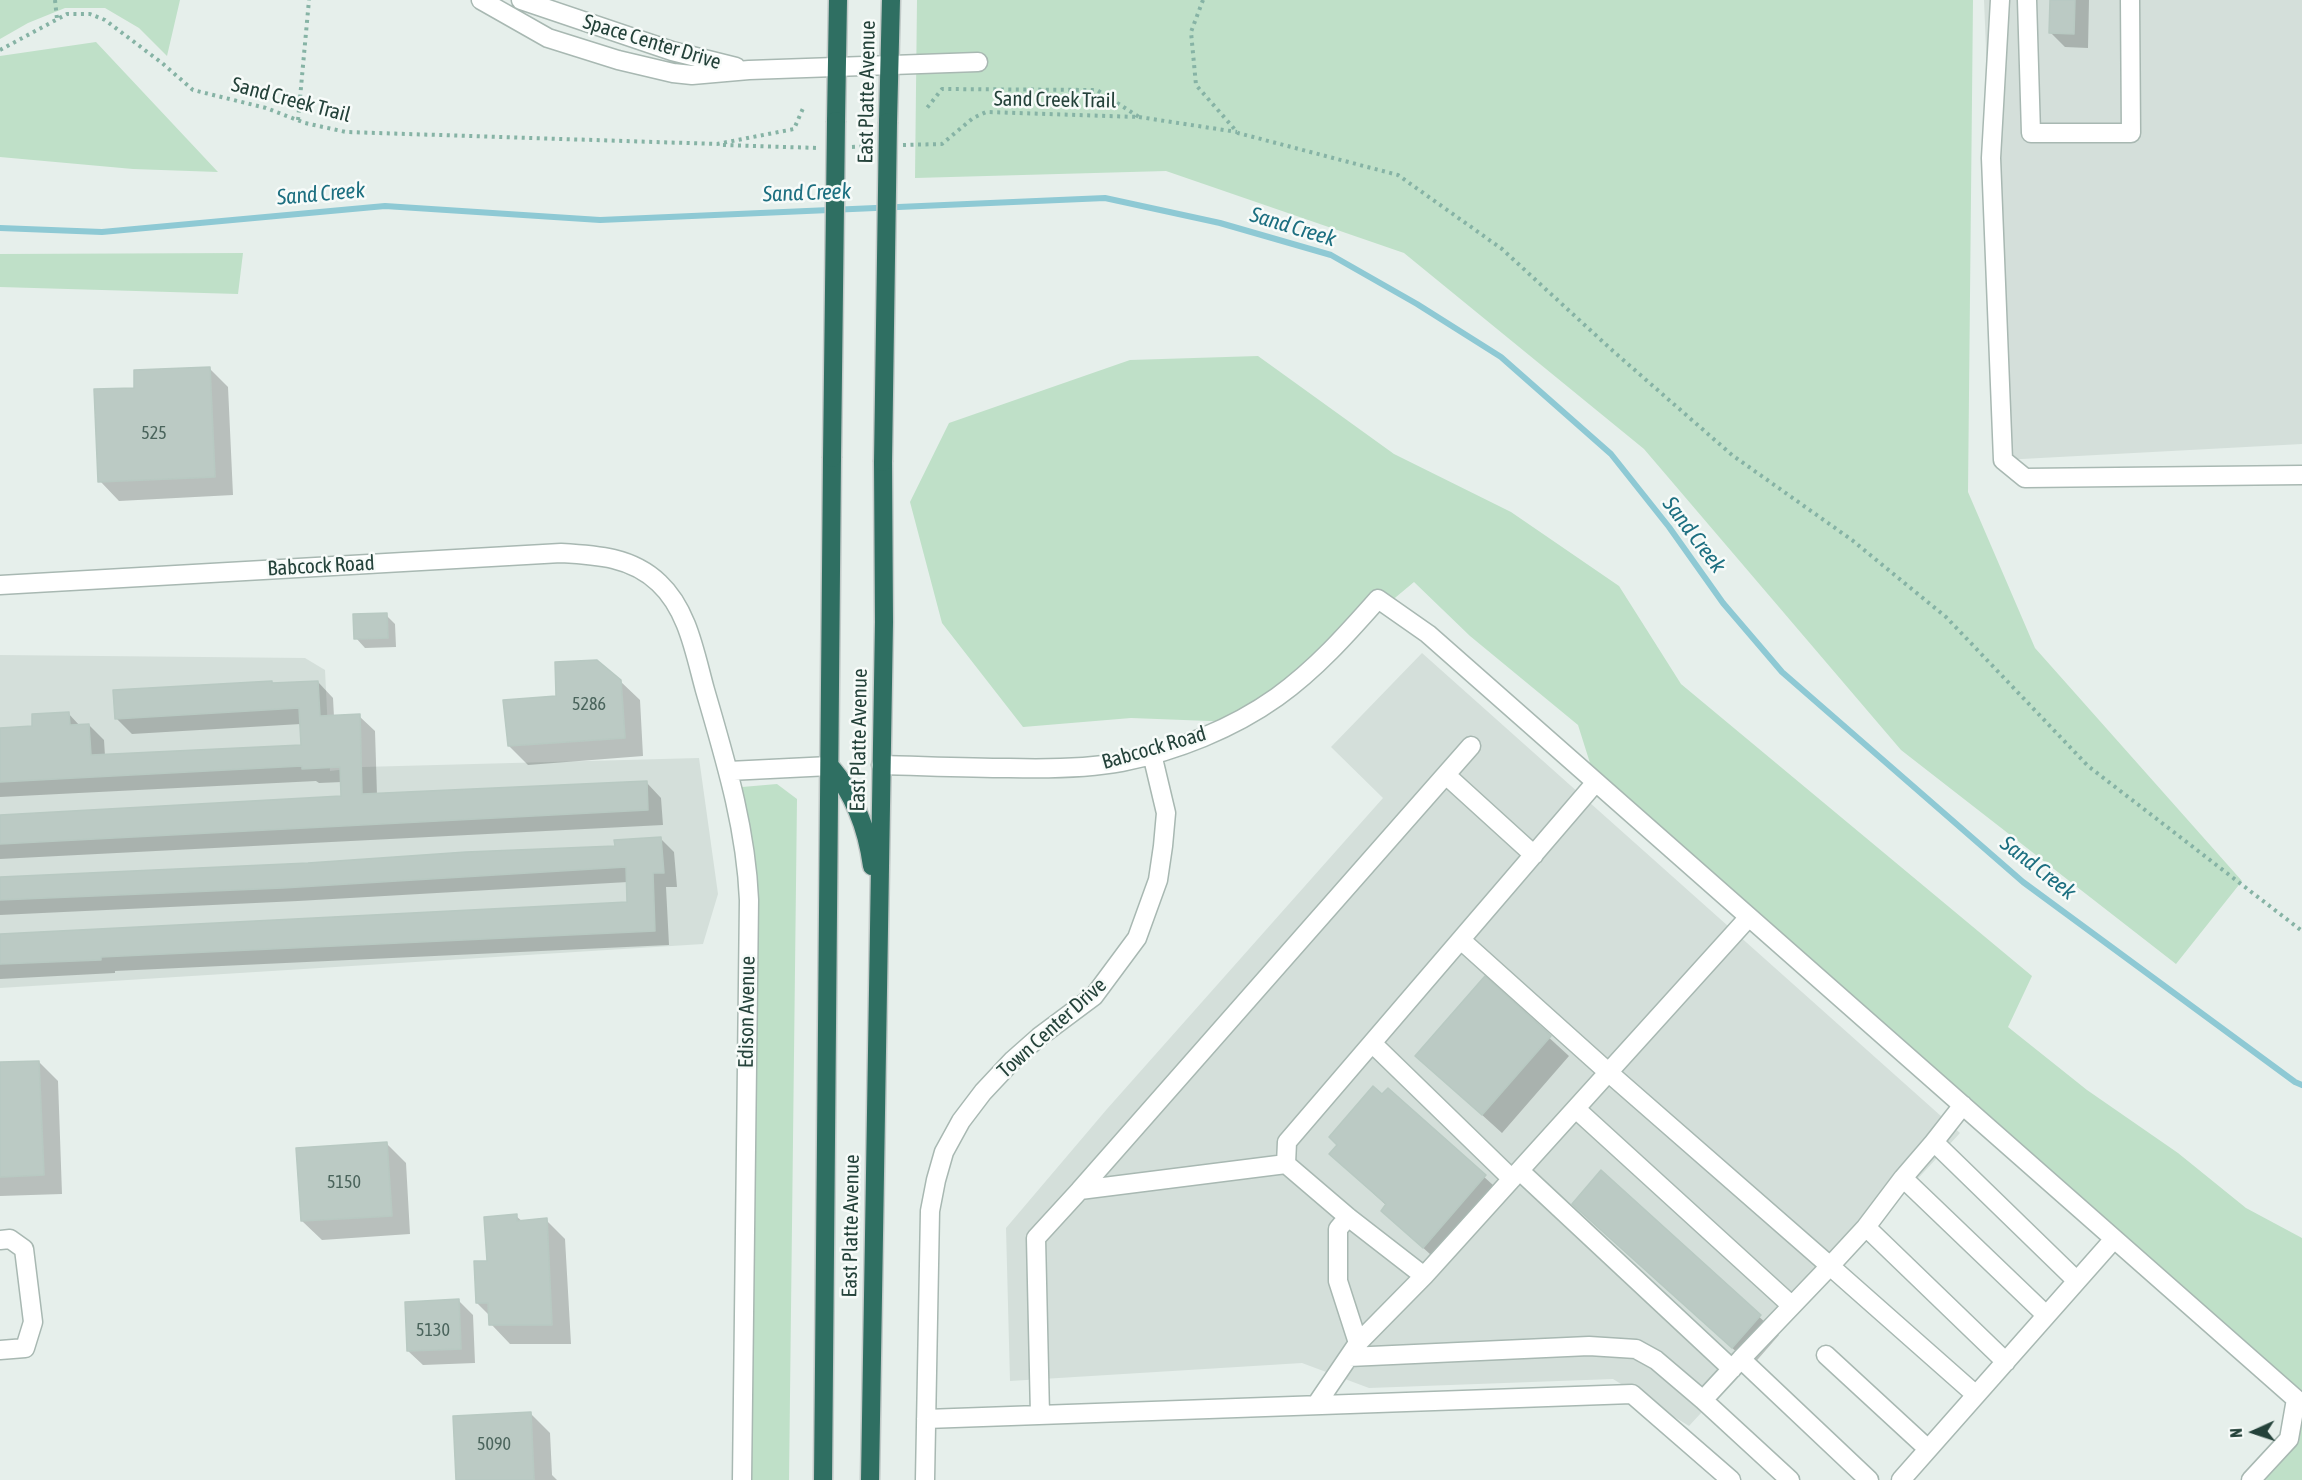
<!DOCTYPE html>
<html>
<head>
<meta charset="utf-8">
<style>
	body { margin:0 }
	#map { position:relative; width:2302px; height:1480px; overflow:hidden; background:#e6efeb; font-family:"Asap Condensed",sans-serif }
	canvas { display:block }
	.north { position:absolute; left:2224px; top:1402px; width:60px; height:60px; -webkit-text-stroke:4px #f7fbf9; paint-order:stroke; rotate:267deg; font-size:16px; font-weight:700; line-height:24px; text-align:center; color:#24423a }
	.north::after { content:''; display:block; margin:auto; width:21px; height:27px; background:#24423a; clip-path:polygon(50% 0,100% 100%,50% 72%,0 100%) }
</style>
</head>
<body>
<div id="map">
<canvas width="2302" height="1480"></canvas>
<div class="north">N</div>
</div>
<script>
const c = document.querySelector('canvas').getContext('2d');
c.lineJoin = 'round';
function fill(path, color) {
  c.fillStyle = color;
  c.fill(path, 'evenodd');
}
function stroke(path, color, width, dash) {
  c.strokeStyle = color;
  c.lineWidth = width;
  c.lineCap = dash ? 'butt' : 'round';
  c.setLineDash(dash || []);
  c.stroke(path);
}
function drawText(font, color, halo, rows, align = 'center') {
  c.font = font + ' "Asap Condensed",sans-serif';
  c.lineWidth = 5;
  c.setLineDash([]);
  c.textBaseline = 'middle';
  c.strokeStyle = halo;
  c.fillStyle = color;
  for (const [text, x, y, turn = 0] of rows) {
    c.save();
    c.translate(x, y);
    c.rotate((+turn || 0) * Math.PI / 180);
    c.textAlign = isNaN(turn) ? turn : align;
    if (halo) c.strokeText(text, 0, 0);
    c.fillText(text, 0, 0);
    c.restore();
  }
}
const built = new Path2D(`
	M1984,0h318v444l-299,16z
	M1422,653l538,480 -271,293 -76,-47 -244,9 -67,-25 -292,18 -4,-153 101,-119 276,-311 -52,-51z
	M0,655l305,3 20,12 5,101 32,-4 337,-9 19,136 -15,50 -703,44z`);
const green = new Path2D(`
	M0,0h180l-13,56 -28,-28 -34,-20h-40l-37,15 -28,16z
	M917,0h1056l-5,492 67,156 207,233 -66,83 -275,-214 -257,-301 -240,-196 -238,-82 -251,7z
	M96,42l122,130 -85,-3 -133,-12v-101z
	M243,253l-5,41 -238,-7v-33z
	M1258,356l136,98 117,58 108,74 62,98 351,292 -24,51 79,63 91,63 68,55 56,30v242h-48l35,-41 6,-40 -699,-617 -18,-57 -108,-89 -56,-54 -78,65 -100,75 -105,-4 -108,9 -81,-104 -32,-121 39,-79 181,-63z
	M777,784l20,15 -8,681h-45l1,-276 12,-325 -14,-77 -1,-15z`);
const shadow = new Path2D(`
	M2051,0h38l-1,48 -23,-1 -14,-14z
	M209,368l19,19 5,108 -114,6 -19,-20 36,-92z
	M386,615l9,9 1,23 -31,1 -9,-10z
	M620,681l20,19 3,56 -115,9 -19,-19 48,-49z
	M271,682l3,3 44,-3 15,16 1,19 25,-1 16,15 2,64 269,-13 15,16 2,27 -663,34v-43l343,-19 -1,-15 -23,1 -3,-2 -316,16v-68l34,-1 34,-15 12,13 9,-1 15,15 1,16 197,-10 -1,-22 -169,10 -15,-15z
	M660,838l14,14 3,35h-11l3,58 -554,26v2l-115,6v-43l629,-33 -1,-21 -330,19 -298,14v-37l308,-13 308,-18z
	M1485,979l84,77 -67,77 -85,-77z
	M39,1062l19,19 4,113 -62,2v-132z
	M1388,1090l116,105 -61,71 -60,-55 4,-5 -56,-52z
	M387,1144l19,19 4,71 -88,6 -20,-19z
	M1601,1172l178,163 -27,31 -178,-162z
	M516,1216l7,6 23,-2 19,19 6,105h-61l-19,-20 -1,-8 -13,-13 11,-41z
	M459,1301l14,14 2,48 -52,2 -15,-14z
	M531,1414l19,19 2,42 5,5h-99z`);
const stream = new Path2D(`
	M0,228l102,4 283,-26 215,14 505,-22 115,25 111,32 86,49 84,53 110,97 58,73 54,76 59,69 241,210 272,200 7,3`);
const building = new Path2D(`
	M2050,0h25l-1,34 -25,-1z
	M210,367l5,110 -117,5 -4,-93 40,-1v-18z
	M387,613l1,25 -34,1 -1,-25z
	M597,660l24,20 4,58 -117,8 -5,-46 53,-4 -1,-34z
	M272,681v2l46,-2 2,35 40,-2 2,80 285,-13 1,29 -648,34v-29l341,-19 -1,-29 -38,2v-3l-302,16v-54l32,-2v-12l37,-2 1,13 19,-1 2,31 210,-10 -2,-37 -184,11 -2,-29z
	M661,837l3,36h-11l2,58 -554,26v3l-101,4v-30l627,-32 -1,-35 -343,21 -283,12v-23l308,-14 158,-11 149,-6 -1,-6z
	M1485,976l66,60 -69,79 -67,-59z
	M39,1061l5,114 -44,2v-115z
	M1373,1086l9,8 6,-6 98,87 -63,73 -42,-37 5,-7 -57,-50 8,-9 -8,-8z
	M387,1142l5,74 -91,5 -5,-73z
	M1601,1170l160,145 -29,33 -160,-144z
	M517,1214v7l30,-3 5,107h-63l-1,-22h-12l-2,-42h13l-3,-44z
	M459,1299l2,50 -54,2 -2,-49z
	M531,1412l3,68h-78l-3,-64z`);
const path = new Path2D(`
	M55,0l2,19
	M1203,0l-12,32 5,53 42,48 160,42 104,74 111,102 119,104 120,85 94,77 142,149 214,165
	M0,50l67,-36h23l15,6 57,43 31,27 73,18 39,15 41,9 371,12 77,-15 10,-23
	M1139,117l98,15
	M298,120l11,-120
	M723,145l95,3
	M903,145l39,-1 31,-26 13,-6 153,5 -42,-27 -155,-1 -15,19
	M852,147l20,-1`);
const minor = new Path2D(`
	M481,0l67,38 70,22 55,13 19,2 57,-5 229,-8
	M521,0l151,51 64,16
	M2000,0l-9,158 12,302 22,18 277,-3
	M2027,0l4,133h100l-1,-133
	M0,585l561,-32c36,2 71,4 98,30 29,27 36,71 46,107 20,69 41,137 44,210l-7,580
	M881,765c43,1 85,3 128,3 37,1 76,1 113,-6 54,-11 110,-33 155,-65 39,-28 70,-63 101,-98l50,35 868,765 -7,40 -38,41
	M729,771l101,-5
	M1446,775l88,80
	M1596,782l-309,360 -1,22 62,53 76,59 325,-359
	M1461,940l147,132 222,194 -89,93
	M1372,1043l140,136
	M1576,1109l215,196
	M1934,1142l29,-37
	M1286,1164l-206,26 391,-444
	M1520,1171l212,198
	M1866,1227l37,-49
	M0,1240l10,-1 14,10 9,73 -8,26 -25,2
	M2046,1315l-143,-137 31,-36 143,139
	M1358,1343l66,-67
	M1826,1355l102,94
	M1349,1357l240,-11 47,3 20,11 47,40
	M1976,1395l-146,-129 36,-39 140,135
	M1316,1405l42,-62 -20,-62v-52l10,-12
	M1040,1415l-4,-177 44,-48
	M926,1419l706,-25 99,86
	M925,1480l5,-269 6,-31 8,-28 17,-31 22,-29 30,-32 26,-23 55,-41 43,-58 21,-58 5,-34 3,-33 -14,-59
	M1790,1480l-87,-80 38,-41 128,121
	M1901,1480l213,-241`);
const highway = new Path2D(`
	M836,121l2,-121
	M888,122l3,-122
	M830,766c25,29 37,63 42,100
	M823,1480l9,-1022
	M870,1480l14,-858 -1,-160`);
const highwayBridge = new Path2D(`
	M832,458l4,-337
	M883,462l5,-340`);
const numberNames = [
	["525",154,433],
	["5286",589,704],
	["5150",344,1182],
	["5130",433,1330],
	["5090",494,1444]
];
const streetNames = [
	["Space Center Drive",652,42,17],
	["East Platte Avenue",867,92,-89],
	["Sand Creek Trail",291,100,15],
	["Sand Creek Trail",1055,100,1],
	["Babcock Road",321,566,-3],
	["East Platte Avenue",859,740,-89],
	["Babcock Road",1154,748,-16],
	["Edison Avenue",747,1012,-89],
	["Town Center Drive",1052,1028,-42],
	["East Platte Avenue",851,1226,-89]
];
const waterNames = [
	["Sand Creek",807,193,-2],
	["Sand Creek",321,194,-5],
	["Sand Creek",1293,227,17],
	["Sand Creek",1694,535,53],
	["Sand Creek",2038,868,38]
];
fill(built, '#d4dfda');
fill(green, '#bfe0c8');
fill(shadow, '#0003');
stroke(stream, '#8ec9d4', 6);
fill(building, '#bbcac4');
stroke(building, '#b8c9c2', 1.5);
stroke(minor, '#a8b8b2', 21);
stroke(highway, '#c2cac8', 21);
stroke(path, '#86b3a5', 4, [3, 4.5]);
stroke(minor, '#fff', 18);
stroke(highway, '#2f6f62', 18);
stroke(highwayBridge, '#c2cac8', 21, []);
stroke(highwayBridge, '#2f6f62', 18);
drawText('18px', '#4a645c', null, numberNames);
drawText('21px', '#24423a', '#f7fbf9', streetNames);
drawText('italic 22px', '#1c6f80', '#f7fbf9', waterNames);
</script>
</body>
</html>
